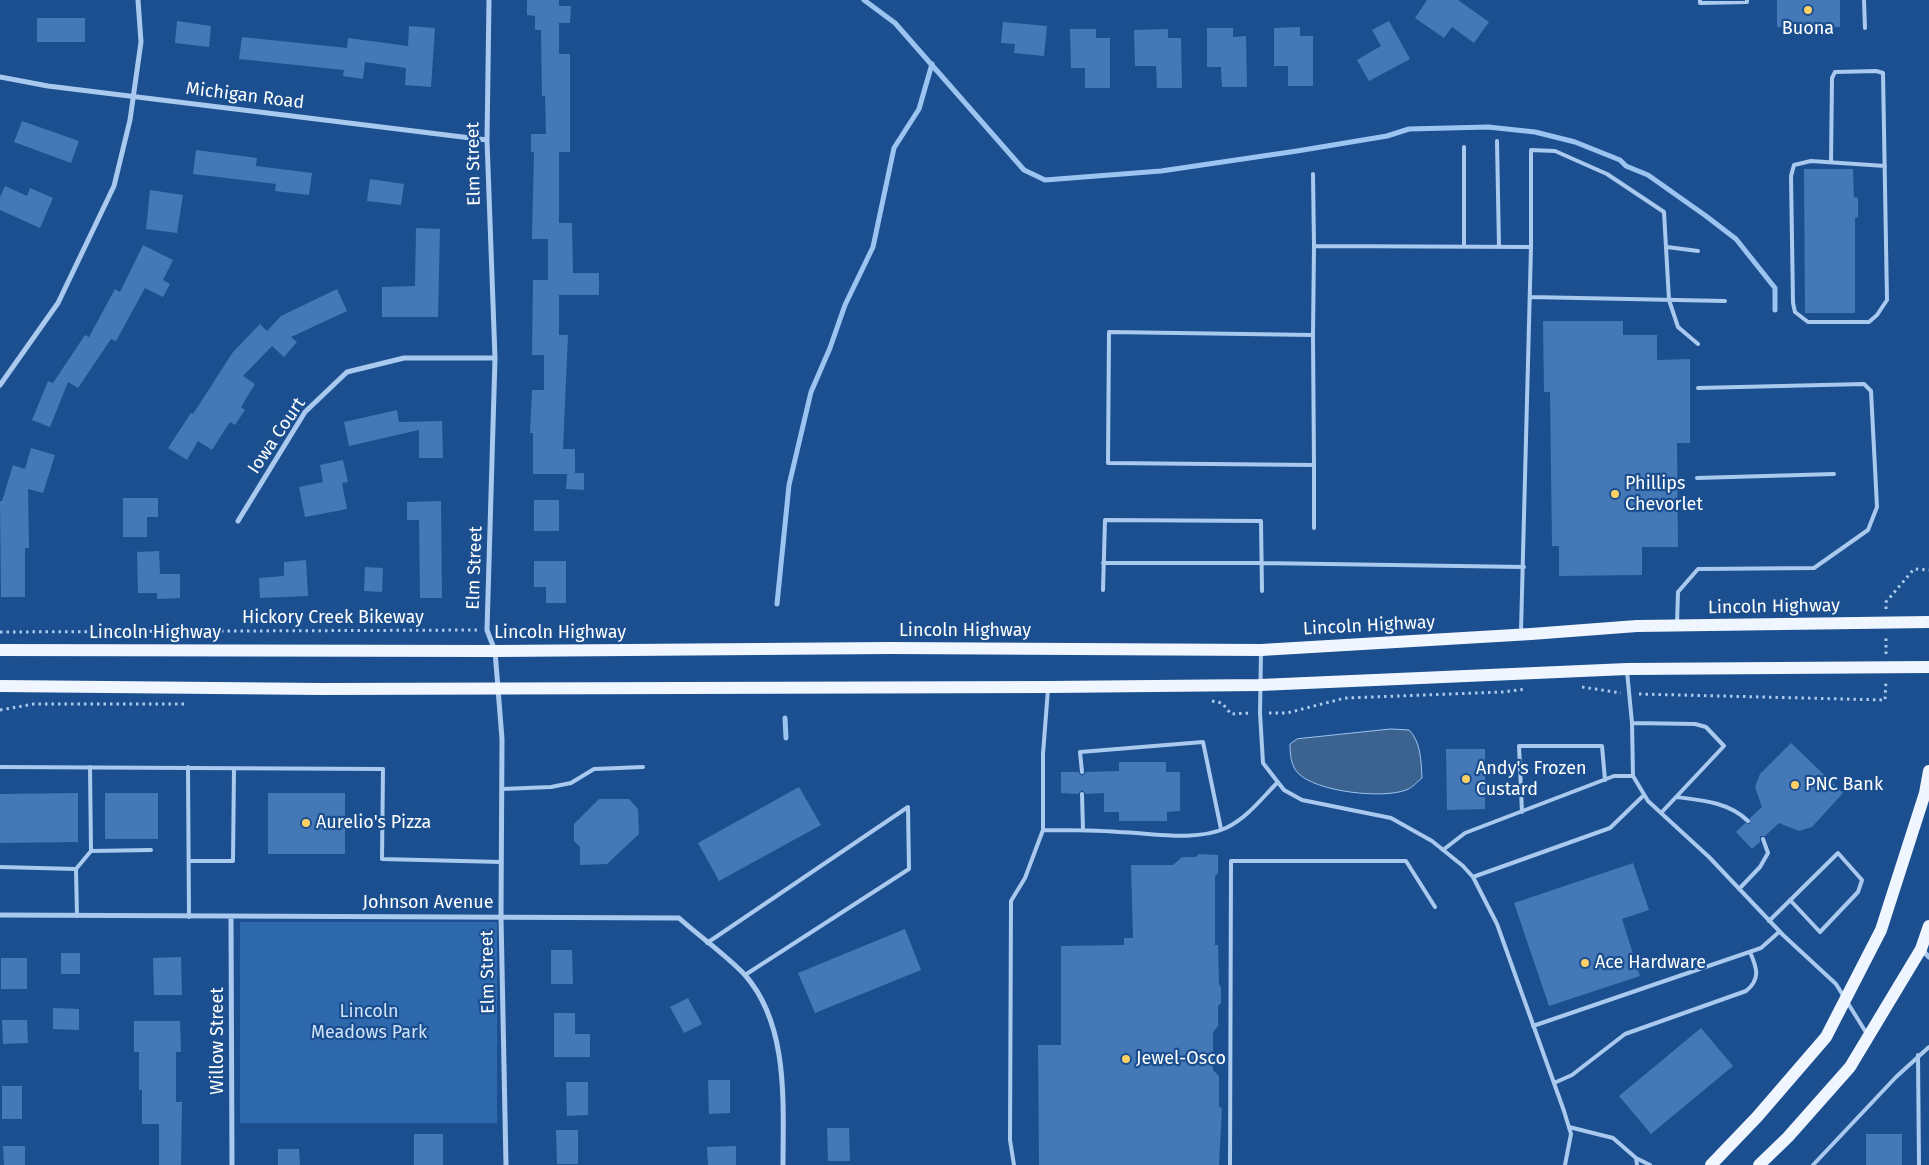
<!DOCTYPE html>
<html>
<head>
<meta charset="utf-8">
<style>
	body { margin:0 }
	canvas { display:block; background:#1b4f8f }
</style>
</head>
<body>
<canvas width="1929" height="1165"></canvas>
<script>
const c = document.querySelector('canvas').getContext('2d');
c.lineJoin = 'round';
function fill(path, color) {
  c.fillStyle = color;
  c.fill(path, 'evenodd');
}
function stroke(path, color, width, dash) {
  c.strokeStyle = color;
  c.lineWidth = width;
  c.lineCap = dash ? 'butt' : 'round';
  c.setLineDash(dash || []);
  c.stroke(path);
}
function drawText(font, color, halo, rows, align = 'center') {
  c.font = font + ' "Fira Sans",sans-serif';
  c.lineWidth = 4.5;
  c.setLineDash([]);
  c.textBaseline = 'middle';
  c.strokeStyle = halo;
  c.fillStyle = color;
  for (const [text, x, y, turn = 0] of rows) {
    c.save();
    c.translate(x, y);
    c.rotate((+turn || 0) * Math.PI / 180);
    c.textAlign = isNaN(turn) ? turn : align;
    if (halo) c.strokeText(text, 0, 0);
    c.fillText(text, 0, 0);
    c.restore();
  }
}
const green = new Path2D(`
	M240,922h257v201h-257z`);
const water = new Path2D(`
	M1391,729l18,1c12,12 12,31 13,48 -5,4 -10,10 -16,12 -23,9 -90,2 -108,-17 -7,-7 -8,-19 -8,-29l7,-5z`);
const stream = new Path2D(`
	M864,0l31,23 129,147 21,10 116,-9 136,-20 90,-15 22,-7 79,-2 47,5 40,10 45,18 6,6 22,9 58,41 30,23 39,49v22
	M777,604l12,-119 22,-93 19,-44 15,-43 28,-58 21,-99 25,-39 13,-45
	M785,718l1,20`);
const building = new Path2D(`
	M527,0h32v6h12l-1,17h-11v31h11v98h-11v71h13l1,50h26v22h-40v40h9l-5,114h12v24h9v17l-18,-1 1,-15h-34v-41h-3l2,-43h12v-35h-12l1,-75h15v-41h-16l2,-87h-3v-18h15l-1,-38h-3l-1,-66h-6v-14l-8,-1z
	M1427,0h31l31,22 -15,21 -22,-16 -8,11 -29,-20z
	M1777,0h63v27h-63z
	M37,18h48v24h-48z
	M177,21l34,5 -2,21 -34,-4z
	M1389,21l21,38 -41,22 -12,-21 24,-14 -9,-16z
	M1003,22l44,4 -3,30 -30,-3 1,-9 -14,-1z
	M409,26l26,2 -4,59 -26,-2 1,-17 -41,-6 -2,17 -20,-3 1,-6 -105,-11 3,-22 105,11 1,-10 60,8z
	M1300,27v9h13v50h-25v-20h-14v-38z
	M1207,28h26v9l13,-1 1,51h-25l-1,-20h-14z
	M1070,29h26v9h14v50h-25v-20h-14z
	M1168,29v9h13l1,50h-25l-1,-22h-21l-1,-36z
	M22,121l57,20 -8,22 -57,-21z
	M196,150l61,8 -1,8 56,7 -3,22 -34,-4 1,-7 -83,-10z
	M1804,169h49l1,28 4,1v19l-3,1v95h-50z
	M370,179l34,5 -3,21 -34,-4z
	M5,186l22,10 3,-8 23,10 -13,30 -40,-18v-13z
	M150,190l33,5 -6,38 -31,-4z
	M416,228l24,1 -2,88h-56v-30l33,-1z
	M143,245l30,15 -10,20 7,4 -7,13 -18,-9 -29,53 -5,-2 -33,49 -10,-6 -18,45 -18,-7 16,-39 5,2 32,-48 4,2 26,-48 5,3z
	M337,289l10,22 -56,26 6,5 -13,15 -12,-11 -29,30 12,8 -14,23 4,3 -10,15 -5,-3 -18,28 -14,-9 -11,19 -19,-12 23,-35 2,1 40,-62 27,-28 7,7 14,-15z
	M1543,321h80v14h34v25l33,-1v84h-13l1,104h-36v28l-83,1v-30h-7l-2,-154h-6z
	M397,410l2,12 43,-1 1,37h-24v-28l-70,16 -5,-24z
	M31,448l24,7 -12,38 -15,-4 1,59h-4v49h-24l-1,-96h2l11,-36 12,4z
	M343,460l5,22 -6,1 5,26 -42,8 -6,-30 24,-5 -3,-17z
	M123,498h35v19h-11v20h-24z
	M534,500h25v31h-25z
	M441,501l1,97h-22l-1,-78h-12v-18z
	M159,551l1,23h20v24l-23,1v-6h-19l-1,-41z
	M306,560l2,36 -48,2 -1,-20 25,-2v-14z
	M534,561h32v42h-20v-16h-12z
	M365,567l18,1 -1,24 -18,-1z
	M1791,743l52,50 -31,34 -13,4 -20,-8 -14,13h-5v6l-8,7 -16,-17 9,-9 5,1v-6l12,-11 -7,-20 5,-13z
	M1446,749h39v60l-38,1z
	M1119,762h47v10h14v39l-13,1v9h-48v-9h-15v-19l-18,1 -4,-4 -4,4 -17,-1v-21h17l4,4 4,-4 33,-1z
	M799,787l22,38 -102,56 -21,-38z
	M78,793v49l-78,1v-49z
	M105,793h53v46h-53z
	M268,793h77v61h-77z
	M599,799h30l9,10 1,25 -32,30 -27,1v-18l-6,-6v-17z
	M1199,854l19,1v18l-3,3v69h3l1,39 2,3v16l-3,3v20l-5,6v38l6,6v30l3,3 -3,56h-180l-1,-120h23v-99l63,-1v-7h9l-2,-73h42l9,-8h14z
	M1633,863l16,47 -27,9 18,57 -91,30 -35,-103z
	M905,929l16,41 -106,43 -17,-40z
	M551,950h21l1,34h-22z
	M61,953h19v21h-19z
	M181,957l1,38h-28l-1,-37z
	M1,958h26v31h-26z
	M688,998l14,26 -18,9 -14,-26z
	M53,1008l26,1v21l-26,-1z
	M554,1013h21v21h15v23h-36z
	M2,1020h25l1,23 -25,1z
	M134,1021h46l1,31h-5v50h6l-1,63h-22v-41h-17v-34h-3v-38h-5z
	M1701,1028l32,38 -82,68 -32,-38z
	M708,1080h22v33l-21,1z
	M566,1082h22v33l-21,1z
	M2,1086h20v33h-20z
	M827,1128h22l1,33h-22z
	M556,1130h22v34h-21z
	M414,1134h29v31h-29z
	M1866,1134h36v31h-36z
	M3,1146h22v19h-21z
	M736,1146v19h-28l-1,-18z
	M278,1149h21l1,16h-22z`);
const path = new Path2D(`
	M1886,609v-7l28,-33 15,1
	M0,632l477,-2
	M1886,654v-19
	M1582,687l39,6
	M1639,694l246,6 1,-20
	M1212,701l10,2 9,11 20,-1
	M0,710l34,-6h152
	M1269,713h18l58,-15 158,-6 23,-3`);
const service = new Path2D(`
	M1700,0v3l47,-1v-2
	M1864,0l1,28
	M1497,141l2,106
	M1464,147v100
	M1831,162l1,-84 3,-6 41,-1 7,2 4,227 -10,15 -8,7h-61l-13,-10 -2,-9 -2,-127 3,-11 17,-4 74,5
	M1313,174l1,72
	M1667,247l31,4
	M1530,297l195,4
	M1313,335l1,130
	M1697,478l137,-4
	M1314,528v-63l-206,-2 1,-131 204,3 1,-89 217,1
	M1103,563h158l263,4
	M1103,590l2,-70 156,1 1,70
	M1677,624l1,-32 20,-23 116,-1 54,-38 9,-23 -6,-116 -7,-7 -166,4
	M1521,631l10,-384v-97l24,1 52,23 57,38 5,88 9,27 20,17
	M1261,652l-1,61 3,50 21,27 18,10 89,18 41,23 31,25 10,11 24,47 67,187 7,23 -6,31
	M1627,671l5,52 1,53 15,25 61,56 74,78 53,49 31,50
	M1632,723l63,1 11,3 18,19 -63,67
	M0,767l383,2 -1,90 119,3
	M90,767l1,84 60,-1
	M188,767l1,150
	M1082,772l-2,-20 123,-10 18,87
	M502,789l49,-2 20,-4 23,-14 49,-2
	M1082,794l1,36
	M1676,797c25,3 53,5 72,24
	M1522,812l-3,-66h83l3,34
	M1043,830c25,0 51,0 76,2 33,1 76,10 107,-4 21,-10 35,-29 51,-45
	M1443,850l22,-17 149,-57h19
	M189,861h44l1,-93
	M0,867l76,2 1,47
	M76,869l15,-18
	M1473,877l137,-49 34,-33
	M1739,889l21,-22 8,-14 -5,-14
	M1769,921l69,-68 24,27 -4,12 -38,40 -30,-32
	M707,943l201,-136 1,62 -164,106
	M1533,1026l228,-78 18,-16
	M1918,1055l1,110
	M1554,1083l18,-8 53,-41 121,-43c15,-12 11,-23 4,-39
	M1569,1127l44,11 23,20 14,7
	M1636,1158l1,7
	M1014,1165l-4,-25 1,-239 14,-23 18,-48v-76l5,-65
	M1230,1165l1,-304h175l29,46
	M1813,1165l83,-88 33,-30`);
const minor = new Path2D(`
	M489,0l-2,140 8,218 -8,272 8,21 7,88 -1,178 5,248
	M0,77l48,9 439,54
	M0,385l58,-82 56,-117 16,-66 11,-78 -3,-42
	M238,521l67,-109 42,-40 57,-14h91
	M0,915l679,3c21,19 46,36 66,57 44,50 38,128 38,190
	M231,917l1,248
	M1922,950l7,7`);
const primary = new Path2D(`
	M0,650l495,1 395,-3 371,2 270,-16 106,-8 292,-4
	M0,686l322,3 727,-2 211,-2 367,-16 302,-2
	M1711,1165l46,-48 69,-80 55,-107 44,-137 4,-22
	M1759,1165l29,-28 62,-70 71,-118 8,-23`);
const markers = [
	[1808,10,5,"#ffd166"],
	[1615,494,5,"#ffd166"],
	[1466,779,5,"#ffd166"],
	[1795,785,5,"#ffd166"],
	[306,823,5,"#ffd166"],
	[1585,963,5,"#ffd166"],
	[1126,1059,5,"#ffd166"]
];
const poiNames = [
	["Buona",1808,29,"center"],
	["Phillips",1625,484],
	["Chevorlet",1625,505],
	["Andy's Frozen",1476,769],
	["Custard",1476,790],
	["PNC Bank",1805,785],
	["Aurelio's Pizza",316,823],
	["Ace Hardware",1595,963],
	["Jewel-Osco",1136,1059]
];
const streetNames = [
	["Michigan Road",245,96,7],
	["Elm Street",474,164,-91],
	["Iowa Court",277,436,-56],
	["Elm Street",475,568,-88],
	["Lincoln Highway",1774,607,-1],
	["Hickory Creek Bikeway",333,618],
	["Lincoln Highway",1369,626,-3],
	["Lincoln Highway",965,631],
	["Lincoln Highway",155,633],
	["Lincoln Highway",560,633],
	["Johnson Avenue",428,903],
	["Elm Street",488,972,-91],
	["Willow Street",218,1041,-90]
];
const parkNames = [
	["Lincoln",369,1012],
	["Meadows Park",369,1033]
];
fill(green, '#2e69ad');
fill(water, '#3c6290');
stroke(water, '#9cc4f0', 1);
stroke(stream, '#9cc4f0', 5);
fill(building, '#4478b7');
stroke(path, '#a9c9ee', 3, [2.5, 4]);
stroke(service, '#a9c9ee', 4);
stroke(minor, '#a9c9ee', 5);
stroke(primary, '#f0f6ff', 12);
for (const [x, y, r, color] of markers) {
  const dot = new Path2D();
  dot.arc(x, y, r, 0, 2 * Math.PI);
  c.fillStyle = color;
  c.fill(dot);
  stroke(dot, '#1b4f8f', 2);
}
drawText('18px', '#fff', '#1b4f8f', poiNames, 'left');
drawText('18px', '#fff', '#1b4f8f', streetNames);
drawText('18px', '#cfe3fa', '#1b4f8f', parkNames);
</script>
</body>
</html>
